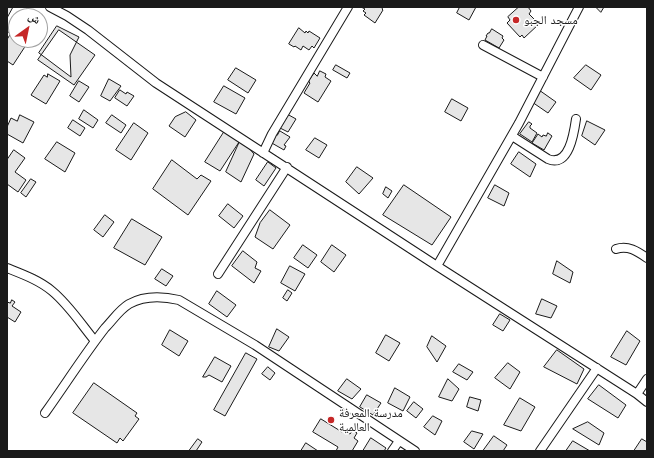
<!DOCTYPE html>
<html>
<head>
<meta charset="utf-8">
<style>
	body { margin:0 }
	#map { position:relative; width:654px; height:458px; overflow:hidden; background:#fff; font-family:"Work Sans","Noto Naskh Arabic",sans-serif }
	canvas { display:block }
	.frame { position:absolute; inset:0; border:8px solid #1a1a1a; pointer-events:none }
	.north { position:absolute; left:8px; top:8px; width:40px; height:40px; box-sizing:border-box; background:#fff; border:1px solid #a3a3a3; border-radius:50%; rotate:33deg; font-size:11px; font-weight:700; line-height:16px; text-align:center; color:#1a1a1a }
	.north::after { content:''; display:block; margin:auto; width:14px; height:18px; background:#c62828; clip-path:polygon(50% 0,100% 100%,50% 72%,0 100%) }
</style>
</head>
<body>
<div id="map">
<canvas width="654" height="458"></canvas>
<div class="frame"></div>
<div class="north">ش</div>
</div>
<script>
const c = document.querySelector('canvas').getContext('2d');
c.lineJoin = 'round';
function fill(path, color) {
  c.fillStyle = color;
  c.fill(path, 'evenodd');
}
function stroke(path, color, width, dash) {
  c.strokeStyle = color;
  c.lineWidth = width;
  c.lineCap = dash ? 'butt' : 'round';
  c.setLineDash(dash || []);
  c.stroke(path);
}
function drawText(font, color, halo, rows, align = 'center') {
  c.font = font + ' "Work Sans","Noto Naskh Arabic",sans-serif';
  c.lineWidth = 3;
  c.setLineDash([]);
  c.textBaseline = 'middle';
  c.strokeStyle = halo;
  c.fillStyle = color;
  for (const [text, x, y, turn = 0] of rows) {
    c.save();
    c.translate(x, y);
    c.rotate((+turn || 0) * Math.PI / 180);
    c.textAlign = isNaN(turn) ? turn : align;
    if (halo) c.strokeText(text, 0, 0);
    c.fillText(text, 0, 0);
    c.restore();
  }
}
const building = new Path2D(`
	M7,7h6l-6,11z
	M364,7h19l-1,2 1,1 -8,13 -11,-8 2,-2 -3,-2 2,-2 -2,-1z
	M460,7h16l-7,13 -12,-7z
	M519,7h9l3,4 -2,3 10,10 -15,14 -2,-3 -2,2 -13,-14 3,-3 -2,-3z
	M596,7h8l-3,5z
	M27,9l12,7h-16z
	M16,16v22l-9,-7z
	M57,26l22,11 -9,18 1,22 -32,-24z
	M299,28l6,5 1,-2 2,2 1,-2 11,7 -6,10 -2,-2 -3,4 -6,-4 -2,4 -6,-4 -1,1 -5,-3z
	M492,29l11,7 -1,2 2,2 -5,8 -14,-8 2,-4h-1l2,-3h1z
	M59,30l36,25 -21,30 -36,-25z
	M12,32l4,2v6h9l3,2 -15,23 -6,-4v-21z
	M336,65l14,8 -3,5 -14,-8z
	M586,65l15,10 -10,15 -17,-12z
	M236,68l20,12 -8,13 -20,-13z
	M320,71l6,3 -1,3 6,4 -13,21 -14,-9 6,-10 -1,-1v-2l5,-7 3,3z
	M48,74l12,7 -14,23 -15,-9 13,-20 3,2z
	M109,79l12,7 -11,15 -9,-5z
	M79,81l10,6 -10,15 -9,-6z
	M224,86l21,12 -9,16 -22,-12z
	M120,90l6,4 1,-2 7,4 -7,10 -12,-8z
	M539,90l17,12 -8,11 -16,-11z
	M452,99l16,9 -7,13 -16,-9z
	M84,110l14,10 -5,8 -14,-9z
	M186,112l10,8 -11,17 -16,-11 6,-9z
	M287,114l9,5 -8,13 -8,-4z
	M20,115l14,7 -11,21 -16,-9v-7l4,-9 6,3z
	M112,115l14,10 -5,8 -15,-10z
	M73,120l12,8 -5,8 -12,-8z
	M587,121l18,9 -10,15 -13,-9z
	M529,122l3,2 -2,2v2l7,5 -5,9 -12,-8z
	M134,123l14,10 -17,27 -15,-10z
	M226,129l15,10 -21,32 -15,-9z
	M280,131l10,6 -6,8 2,1 -2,4 -14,-8 5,-8 2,1z
	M548,133l4,3 -8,14 -12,-7 6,-9 4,3 1,-2 3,1z
	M315,138l12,7 -8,13 -13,-8z
	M241,139l13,15 -13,28 -15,-10z
	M57,142l18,11 -10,19 -20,-13z
	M14,150l11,8 -10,14 11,8 -8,12 -11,-8v-24z
	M519,152l17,12 -6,13 -19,-13z
	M172,160l25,19 4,-4 10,6 -23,34 -35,-26z
	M268,162l8,6 -12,18 -8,-6z
	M357,167l16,11 -14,16 -13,-12z
	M31,179l5,3 -10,15 -5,-4z
	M404,185l47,32 -19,28 -49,-30z
	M495,185l14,8 -5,13 -16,-8z
	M386,187l6,4 -4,7 -5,-4z
	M228,204l15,12 -9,12 -15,-12z
	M270,210l20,15 -17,24 -18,-12 5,-14z
	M105,215l9,7 -11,15 -9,-7z
	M132,219l30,18 -17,28 -31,-17z
	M303,245l14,10 -9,13 -14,-10z
	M332,245l14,10 -12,17 -13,-10z
	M243,251l14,11 -2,6 6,3 -7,12 -22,-17z
	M557,261l16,11 -3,11 -17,-9z
	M290,266l15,8 -10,17 -14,-8z
	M162,269l11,7 -7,10 -11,-7z
	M288,290l4,3 -5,8 -4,-3z
	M217,291l19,14 -9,12 -18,-13z
	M542,299l15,7 -6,12 -15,-4z
	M12,300l3,2 -3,4 9,6 -6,10 -8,-5v-15l3,1z
	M500,314l10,6 -7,11 -10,-6z
	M277,329l12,8 -10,14 -10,-4z
	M170,330l18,11 -9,15 -17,-11z
	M627,331l13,10 -14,24 -15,-8z
	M386,335l14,8 -11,18 -13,-8z
	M432,336l14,10 -9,16 -10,-15z
	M557,350l27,19 -7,15 -33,-17z
	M246,353l11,6 -32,57 -11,-6z
	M215,357l16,9 -9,16 -13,-7 -3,2h-3z
	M508,363l12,9 -10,17 -15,-11z
	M459,364l14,8 -6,8 -14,-8z
	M268,367l7,6 -5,7 -8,-6z
	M347,379l14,10 -9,10 -14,-8z
	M448,379l11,10 -7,12 -13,-4z
	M94,383l43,30 -2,3 4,3 -16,22 -3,-3 -3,5 -44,-30z
	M599,385l27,20 -8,13 -30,-19z
	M395,388l15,9 -7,14 -15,-8z
	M367,395l14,8 -8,12 -13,-8z
	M470,397l11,3 -3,11 -11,-4z
	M520,398l15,9 -14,24 -17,-6z
	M414,402l9,7 -7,9 -9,-7z
	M433,416l9,5 -7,14 -11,-8z
	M321,419l21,13 1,-2 7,4 3,-4 4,3 -3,5 4,3 -6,10h-16l2,-4 -25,-15z
	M588,422l16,11 -5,12 -26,-16z
	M472,431l11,3 -9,15 -10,-7z
	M494,436l13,9 -4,6h-20z
	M371,438l15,10 -2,3h-21z
	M198,439l4,3 -6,9h-7z
	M642,439l5,3v9h-13z
	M573,441l17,10h-24z
	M306,443l12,8h-17z`);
const street = new Path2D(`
	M50,7l17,9 21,14 68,53 281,183 200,128 10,8
	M483,45l60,32
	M512,136l36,23c21,9 26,-26 28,-40
	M263,153l9,-19 76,-127
	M616,249c12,-4 21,2 31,9
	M437,266l82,-143 60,-116
	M7,268c15,6 32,12 45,23 17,14 29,33 43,50
	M218,274l69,-107
	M637,394l10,-15
	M45,413c20,-28 39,-58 60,-85 8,-8 14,-18 24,-24 16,-9 33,-8 50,-4l76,45 160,106
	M392,451l7,-10
	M540,451l57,-83`);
const markers = [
	[516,20,4,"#c62828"],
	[331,420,4,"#c62828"]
];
const poiNames = [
	["مسجد الجبو",524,20],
	["مدرسة المعرفة",339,413],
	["العالمية",339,427]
];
fill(building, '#e6e6e6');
stroke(building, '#1a1a1a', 1);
stroke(street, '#1a1a1a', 10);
stroke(street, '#fff', 8);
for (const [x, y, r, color] of markers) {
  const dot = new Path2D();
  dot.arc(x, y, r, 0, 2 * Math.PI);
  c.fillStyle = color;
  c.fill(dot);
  stroke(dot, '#fff', 1.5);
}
drawText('12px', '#1a1a1a', '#fff', poiNames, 'left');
</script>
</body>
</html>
